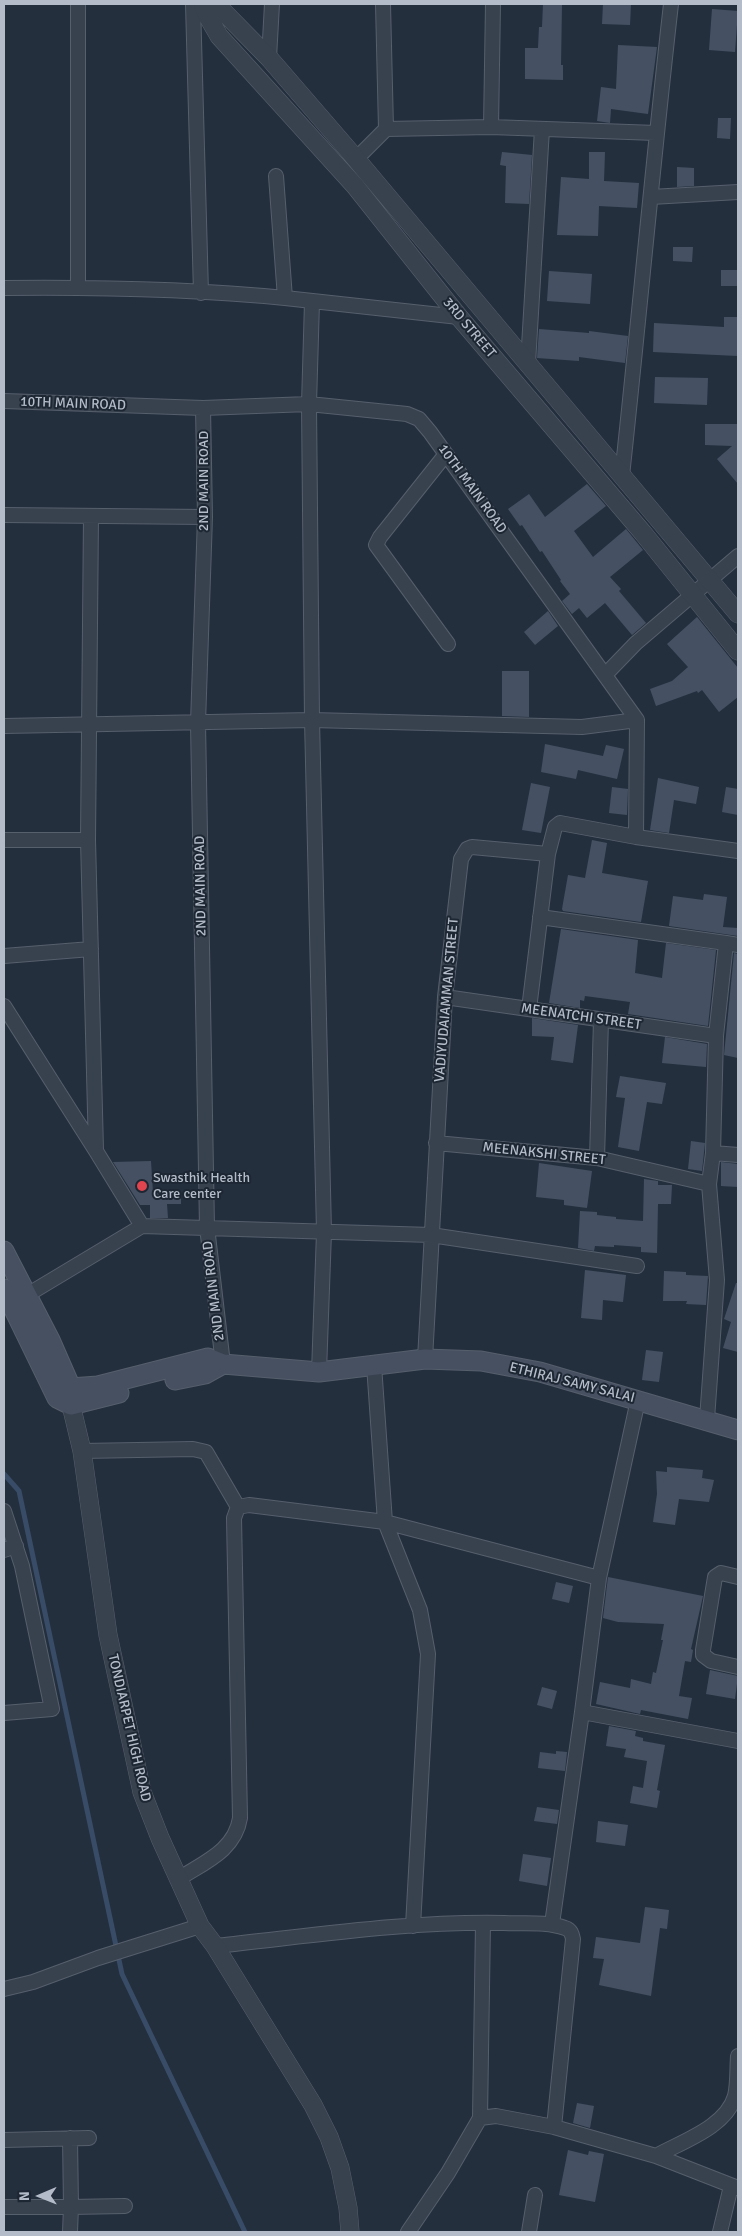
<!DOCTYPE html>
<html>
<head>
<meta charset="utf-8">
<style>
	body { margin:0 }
	#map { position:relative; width:742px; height:2236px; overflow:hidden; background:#242f3e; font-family:Signika,sans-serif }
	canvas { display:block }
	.frame { position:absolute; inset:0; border:5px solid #b4bcc9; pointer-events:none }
	.north { position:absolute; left:15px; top:2171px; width:50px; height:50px; -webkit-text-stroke:4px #1d2633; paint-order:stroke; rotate:269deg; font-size:14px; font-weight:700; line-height:20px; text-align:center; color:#b4bcc9 }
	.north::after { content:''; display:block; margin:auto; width:18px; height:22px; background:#b4bcc9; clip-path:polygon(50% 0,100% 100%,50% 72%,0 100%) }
</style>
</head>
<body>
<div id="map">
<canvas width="742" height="2236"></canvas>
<div class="frame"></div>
<div class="north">N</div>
</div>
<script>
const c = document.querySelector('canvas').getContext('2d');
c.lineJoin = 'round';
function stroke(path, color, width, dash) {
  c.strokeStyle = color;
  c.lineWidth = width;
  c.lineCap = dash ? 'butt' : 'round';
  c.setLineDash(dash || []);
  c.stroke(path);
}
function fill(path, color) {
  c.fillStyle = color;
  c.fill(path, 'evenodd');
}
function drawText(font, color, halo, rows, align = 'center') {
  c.font = font + ' Signika,sans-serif';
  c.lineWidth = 4;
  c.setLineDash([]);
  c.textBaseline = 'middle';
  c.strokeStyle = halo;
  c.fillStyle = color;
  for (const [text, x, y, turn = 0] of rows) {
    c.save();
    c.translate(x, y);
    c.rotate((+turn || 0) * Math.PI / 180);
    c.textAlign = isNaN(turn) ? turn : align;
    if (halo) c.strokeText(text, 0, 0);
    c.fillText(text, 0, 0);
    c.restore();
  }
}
const stream = new Path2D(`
	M4,1474l15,17 103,483 123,258`);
const building = new Path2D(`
	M543,4h19l-1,61h2v15l-38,-1v-31h13l1,-21h3z
	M603,4h28l-1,21 -28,-1z
	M712,9l26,2 -3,41 -26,-2z
	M618,45l39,2 -9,67 -37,-5 -1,14 -13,-2 4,-34 15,2z
	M718,118h13l-1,21 -13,-1z
	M502,152l30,3 -3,49 -24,-1 1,-37 -6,-1z
	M589,152h16l-1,29 35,2 -2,25 -38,-2 -1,30 -41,-1 4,-58 28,2z
	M677,167l17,1v18l-17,1z
	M673,247h20l-1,15 -19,-1z
	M721,270h17v16h-17z
	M549,271l43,3 -2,30 -43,-3z
	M724,317h14v39l-85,-4 1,-29 70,4z
	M539,329l50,4v-2l39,5 -3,27 -46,-6v4l-42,-3z
	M655,377l53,1 -1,27 -53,-2z
	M705,424h33v60l-21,-25 15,-13 -27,-1z
	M587,484l19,22 -32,25 19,26 33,-28 17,21 -33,27 11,12 -2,2 27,32 -14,12 -27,-32 -18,15 -8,-10 -7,6 -10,-13 8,-7 -10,-13 1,-1 -19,-29 -2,1 -18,-27 -2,1 -12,-17 21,-15 16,23z
	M548,611l10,15 -23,19 -11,-13z
	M697,617l41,51v29l-19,15 -17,-22 -4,3 -1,-2 -41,15 -6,-17 22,-8 16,-14 -21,-23z
	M502,671h27v46l-27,-1z
	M545,744l58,12 3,-11 18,4 -7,30 -39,-9 -2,9 -35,-7z
	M658,778l41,9 -3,17 -22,-4 -5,33 -19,-3z
	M531,783l19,4 -9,46 -19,-3z
	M612,787l16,2 -1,26 -18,-2z
	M726,787l12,2v26l-16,-3z
	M592,840l15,3 -5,30 46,8 -7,41 -78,-11 -1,-2 6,-34 17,3z
	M704,894l23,3 -4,30 15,1v8l-69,-10 4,-30 30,4z
	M561,929l77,11 -3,33 27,5 4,-35 50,7 -8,76 -80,-12 2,-12 -45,-6 -1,5 -4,-1v8l-31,-5z
	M734,953l4,1v104l-14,-3z
	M532,1018l46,7 -5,38 -22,-3 3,-23 -22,-1z
	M665,1037l42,7 -1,23 -44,-4z
	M620,1076l46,7 -4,21 -15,-2 -8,49 -21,-4 7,-49 -9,-1z
	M691,1141l14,2 -3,28 -14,-2z
	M151,1161l2,32h28v11h-14l1,14h-18v-13h-10l-27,-43z
	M721,1162l17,2v23l-17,-1z
	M539,1163l53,8 -5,37 -23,-3v-5l-28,-3z
	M644,1179l14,2v4h14l-1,19h-13l-1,49 -16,-1v-5l-27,-2v2l-19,-1 -1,5 -16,-3 2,-37 17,1v3l19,2v2l27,2z
	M585,1270l41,5 -3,27 -20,-2 -1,20 -21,-2z
	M664,1271l22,1v3l22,1 -2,29 -20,-1 1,-3h-24z
	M736,1283h2v69l-15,-4 8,-26 -7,-3z
	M646,1350l17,2 -4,30 -17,-2z
	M667,1467l36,3 -1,8 12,2 -5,22 -30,-3 -4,26 -22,-3 4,-28 -1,-23 11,1z
	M608,1577l95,19 -12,53 2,1 -2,12 -6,-1 -6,35 13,2 -4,21 -47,-9 -1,4 -44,-10 4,-22 30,6 1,-9 20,5 2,-12 3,1 7,-33h-2l3,-16 -46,-2 -15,-4z
	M556,1582l17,4 -4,17 -17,-4z
	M710,1670l28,6 -3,23 -29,-5z
	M542,1687l15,4 -5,18 -15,-4z
	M609,1726l27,5 -1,5 8,2v3l22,4 -8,45 3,1 -3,17 -27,-5 3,-17 10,2 4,-27 -23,-4 2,-8 -20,-3z
	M556,1751l11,1 -2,19 -27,-3 2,-16 16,2z
	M537,1807l22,3 -2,14 -23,-3z
	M598,1821l30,4 -3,21 -29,-4z
	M523,1854l28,4 -4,28 -28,-5z
	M645,1907l24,3 -2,19 -7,-1 -9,68 -52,-11 5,-26 -11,-1 3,-21 44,6z
	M577,2103l17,3 -4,22 -17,-5z
	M568,2150l20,5 1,-4 15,3 -9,48 -36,-7z`);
const minor = new Path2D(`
	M78,4v283
	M193,4l8,289
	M383,4l3,125
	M269,58l3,-54
	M491,127l2,-123
	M356,159l30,-30 105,-2 165,6
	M276,176l9,122
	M651,197l87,-5
	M4,288c93,-1 188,1 281,10 58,6 116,13 174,19
	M312,302l-3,102 3,316 12,512 -5,140
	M528,363l14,-234
	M4,401l199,7 106,-4 98,10 12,5 11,13 207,288 -1,117 102,14
	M203,408l2,109 -7,206 9,504 16,137
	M446,454l-66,83 -4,8 72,99
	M622,476c17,-157 31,-315 49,-472
	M4,515l201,2
	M91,516l-3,324 8,310
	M605,675l31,-32 102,-87
	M4,726l308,-6 270,7 55,-7
	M4,840h84
	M540,917l186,26
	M4,956l87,-7
	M445,997l271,39
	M4,1006l92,145 46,75 289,9 206,31
	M529,1009l19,-155 7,-27 5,-4 76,14
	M436,1143l161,15 112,26
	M713,1153l25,2
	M597,1158l4,-138
	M27,1295l115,-69
	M425,1359l20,-362 16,-138 6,-10 5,-2 76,7
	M374,1365l11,157 35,88 8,44 -15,272
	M707,1419l10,-139 -8,-96 4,-31 3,-117 10,-93 12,2
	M82,1451l111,-2 13,3 32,55
	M4,1511l18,55 30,143 -48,4
	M4,1550l12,-4
	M738,1577l-17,-4 -6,4 -12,73v5l8,6 27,6
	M582,1712l156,29
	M180,1878c25,-16 55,-28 60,-60l-6,-300 4,-11 11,-2 136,17 214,56
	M552,1924l30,-212 17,-134 39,-178
	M215,1946c96,-10 193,-25 289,-23 19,1 42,-2 61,5 6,2 7,6 8,11l-19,188
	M4,1989l29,-7 65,-24 102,-32
	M480,2118l16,-2 58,11 102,29 82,32
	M70,2138l1,69 54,-1
	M4,2140l85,-2
	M656,2156c27,-15 70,-29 79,-60 3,-12 2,-27 3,-40
	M4,2207h67l-1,25
	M408,2232l40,-59 32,-55 3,-195
	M529,2232l6,-37
	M720,2232l11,-46`);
const tertiary = new Path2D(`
	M203,4l5,13 11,19 136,150 104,131 184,216 95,118
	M216,4l53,54 82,95 387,461
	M71,1405l11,46 26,184 34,157 18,46 40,88 15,20 98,159 16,32 11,31 8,40 2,24`);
const secondary = new Path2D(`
	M4,1251l46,89 21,48 27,-2 110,-28 15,6 96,8 106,-13 56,2 59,11 198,58
	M4,1289l53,109 14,7 48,-12
	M175,1380l30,-6 18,-10`);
const markers = [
	[142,1186,6,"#e0444e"]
];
const streetNames = [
	["3RD STREET",469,328,50],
	["10TH MAIN ROAD",73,404,2],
	["2ND MAIN ROAD",204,481,-90],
	["10TH MAIN ROAD",472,489,54],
	["2ND MAIN ROAD",201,886,-91],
	["VADIYUDAIAMMAN STREET",447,1000,-85],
	["MEENATCHI STREET",581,1017,8],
	["MEENAKSHI STREET",544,1154,6],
	["2ND MAIN ROAD",214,1291,-97],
	["ETHIRAJ SAMY SALAI",572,1383,14],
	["TONDIARPET HIGH ROAD",129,1728,77]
];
const poiNames = [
	["Swasthik Health",153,1178],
	["Care center",153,1194]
];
stroke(stream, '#394c67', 5);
fill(building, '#455162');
stroke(minor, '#565f6c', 16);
stroke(tertiary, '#565f6c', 19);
stroke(secondary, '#565f6c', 21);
stroke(minor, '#38414e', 14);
stroke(tertiary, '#38414e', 18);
stroke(secondary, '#465061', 19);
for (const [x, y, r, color] of markers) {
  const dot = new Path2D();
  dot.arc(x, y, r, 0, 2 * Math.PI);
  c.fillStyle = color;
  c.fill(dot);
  stroke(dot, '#1d2633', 2);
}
drawText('14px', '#b4bcc9', '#1d2633', streetNames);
drawText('14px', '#b4bcc9', '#1d2633', poiNames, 'left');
</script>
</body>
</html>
